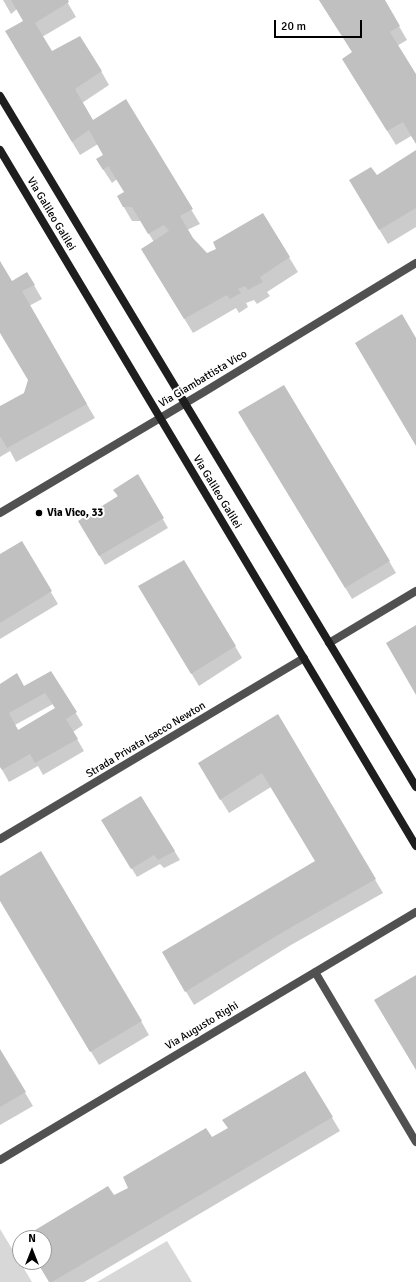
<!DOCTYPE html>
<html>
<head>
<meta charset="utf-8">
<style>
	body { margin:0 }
	#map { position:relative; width:416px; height:1282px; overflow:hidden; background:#fff; font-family:Signika,sans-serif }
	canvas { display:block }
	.north { position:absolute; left:12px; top:1230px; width:40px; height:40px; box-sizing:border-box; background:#fff; border:1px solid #999; border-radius:50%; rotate:0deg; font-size:11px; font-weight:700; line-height:16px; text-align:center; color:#000 }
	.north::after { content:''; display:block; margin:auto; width:14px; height:18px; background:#000; clip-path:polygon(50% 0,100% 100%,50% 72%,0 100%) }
	.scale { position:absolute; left:274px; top:20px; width:88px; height:18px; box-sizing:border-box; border:2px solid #000; border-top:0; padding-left:5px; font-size:12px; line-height:14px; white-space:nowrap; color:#000; -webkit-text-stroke:3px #fff; paint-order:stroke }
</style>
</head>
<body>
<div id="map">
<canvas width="416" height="1282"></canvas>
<div class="north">N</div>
<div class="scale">20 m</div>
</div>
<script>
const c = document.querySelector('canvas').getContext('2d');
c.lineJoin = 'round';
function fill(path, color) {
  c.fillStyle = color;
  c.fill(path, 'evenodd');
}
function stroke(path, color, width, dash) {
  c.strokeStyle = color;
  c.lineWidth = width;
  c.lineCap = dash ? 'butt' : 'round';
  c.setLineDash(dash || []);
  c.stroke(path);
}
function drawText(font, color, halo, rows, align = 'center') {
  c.font = font + ' Signika,sans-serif';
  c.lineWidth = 4;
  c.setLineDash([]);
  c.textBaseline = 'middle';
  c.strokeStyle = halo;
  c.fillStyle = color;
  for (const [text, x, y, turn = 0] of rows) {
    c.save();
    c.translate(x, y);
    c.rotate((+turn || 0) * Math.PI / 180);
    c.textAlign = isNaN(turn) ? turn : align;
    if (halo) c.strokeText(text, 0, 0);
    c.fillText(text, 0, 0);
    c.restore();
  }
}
const green = new Path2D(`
	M0,1229l32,53h-32z
	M167,1241l25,41h-95z`);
const shadow = new Path2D(`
	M3,0h63l10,17 -34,20 10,15 49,19 8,14 -27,18 10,18 33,-20 75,123 -13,6 5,9 15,15 11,-5 45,-35 35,58 -31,20 3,4 -13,8 -3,-4 -8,3 2,4 -9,6 -3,-5 -43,25 -42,-69 3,-22 -13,-21h-9l-14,-24 7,-5 -8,-13 -5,4 -15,-23 7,-5 -6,-11 -18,11 -66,-109 10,-25 -7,-12 -6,5z
	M319,0h65l23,40 -10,6 19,30v67l-5,-7 -15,9 -45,-72 2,-20z
	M416,151v76l-28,17 -30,-50 18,-17z
	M0,263l12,19 15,-9 15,26 -13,7 66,112 -79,44 -6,-11 -10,6v-50l24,-13 5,-14 -29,-48z
	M247,424l142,137 7,12 -44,26z
	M138,476l30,52 -63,37 -26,-44 39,-24 -3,-7z
	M21,542l37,62 -58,35v-84z
	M139,587l96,59 7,12 -43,28z
	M51,672l32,53 -10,7 11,19 -41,24 -5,-9 -29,16 -9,-16v-81l24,3zM53,704l3,5 -37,22 -4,-6z
	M278,715l105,178 -92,52 -97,60 -31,-52 153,-91 -45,-75 -42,26 -22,-36z
	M141,797l39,63 -16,8 -4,-4 -23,13 -29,-47z
	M0,877l141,144 8,14 -50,30 -99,-165z
	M0,1051l33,55 -33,19z
	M305,1072l35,59 -256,151h-34l-12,-20h6v-24h-19l105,-49 99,-60z`);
const building = new Path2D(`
	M11,0h57l1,2 -34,21 17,28 28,-15 22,35 -27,18 18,31 33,-21 67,110 -13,7 13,22 14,15 9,-4 -3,-7 50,-29 27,44 -30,20 3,5 -15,8 -3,-4 -7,3 3,4 -11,6 -3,-4 -43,24 -43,-70 28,-18 -5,-6 -16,9 -16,-27h-9l-6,-11 7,-4 -16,-26 -5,4 -7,-11 7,-4 -14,-25 -17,12 -67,-111 18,-10z
	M319,0h66l15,26 -10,6 26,42v70l-13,-22 -16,9 -45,-72 10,-7z
	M416,150v58l-37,22 -30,-50 22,-13 6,8z
	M0,261l12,20 15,-9 8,13 -13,6 65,113 -80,44 -6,-11 -1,1v-32l24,-13 4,-13 -28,-47z
	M402,314l14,24v108l-61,-103z
	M284,385l106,176 -45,27 -107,-176z
	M138,474l26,44 -65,38 -21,-35 40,-25 -5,-6z
	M22,541l30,50 -52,32v-69z
	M184,560l52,86 -45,28 -53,-88z
	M416,625v70l-30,-52z
	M51,671l26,41 -11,7 12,20 -43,24 -5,-9 -28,16 -2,-3v-83l17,-11 7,13zM45,693l10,15 -37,22 -9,-17z
	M278,714l98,165 -93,53 -98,60 -23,-40 153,-91 -53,-88 -42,27 -22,-37z
	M141,796l34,55 -17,9 -4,-5 -23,14 -30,-49z
	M41,851l101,170 -52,31 -90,-151v-25z
	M416,975v95l-42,-70z
	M0,1049l26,43 -26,15z
	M305,1071l28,46 -281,165h-3l-12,-20h7v-24h-22l86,-52 6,9 14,-7 -5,-11 83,-49 6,9 16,-9 -6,-8z`);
const street = new Path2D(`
	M0,513l204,-121 212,-129
	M329,643l87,-52
	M0,839l304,-181
	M315,972l101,170
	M0,1160l416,-248`);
const secondary = new Path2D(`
	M0,96l416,691
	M0,150l416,696`);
const markers = [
	[39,513,4,"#000"]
];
const streetNames = [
	["Via Galileo Galilei",51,214,59],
	["Via Giambattista Vico",203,379,-31],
	["Via Galileo Galilei",217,492,59],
	["Strada Privata Isacco Newton",146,740,-31],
	["Via Augusto Righi",202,1026,-31]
];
const poiNames = [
	["Via Vico, 33",47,513]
];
fill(green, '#d8d8d8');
fill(shadow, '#0003');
fill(building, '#c0c0c0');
stroke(street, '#515151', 8);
stroke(secondary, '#1e1e1e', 8);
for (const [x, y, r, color] of markers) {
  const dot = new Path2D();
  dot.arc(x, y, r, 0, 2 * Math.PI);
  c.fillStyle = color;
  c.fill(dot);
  stroke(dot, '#fff', 1.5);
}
drawText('11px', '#000', '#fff', streetNames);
drawText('bold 11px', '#000', '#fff', poiNames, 'left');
</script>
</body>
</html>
